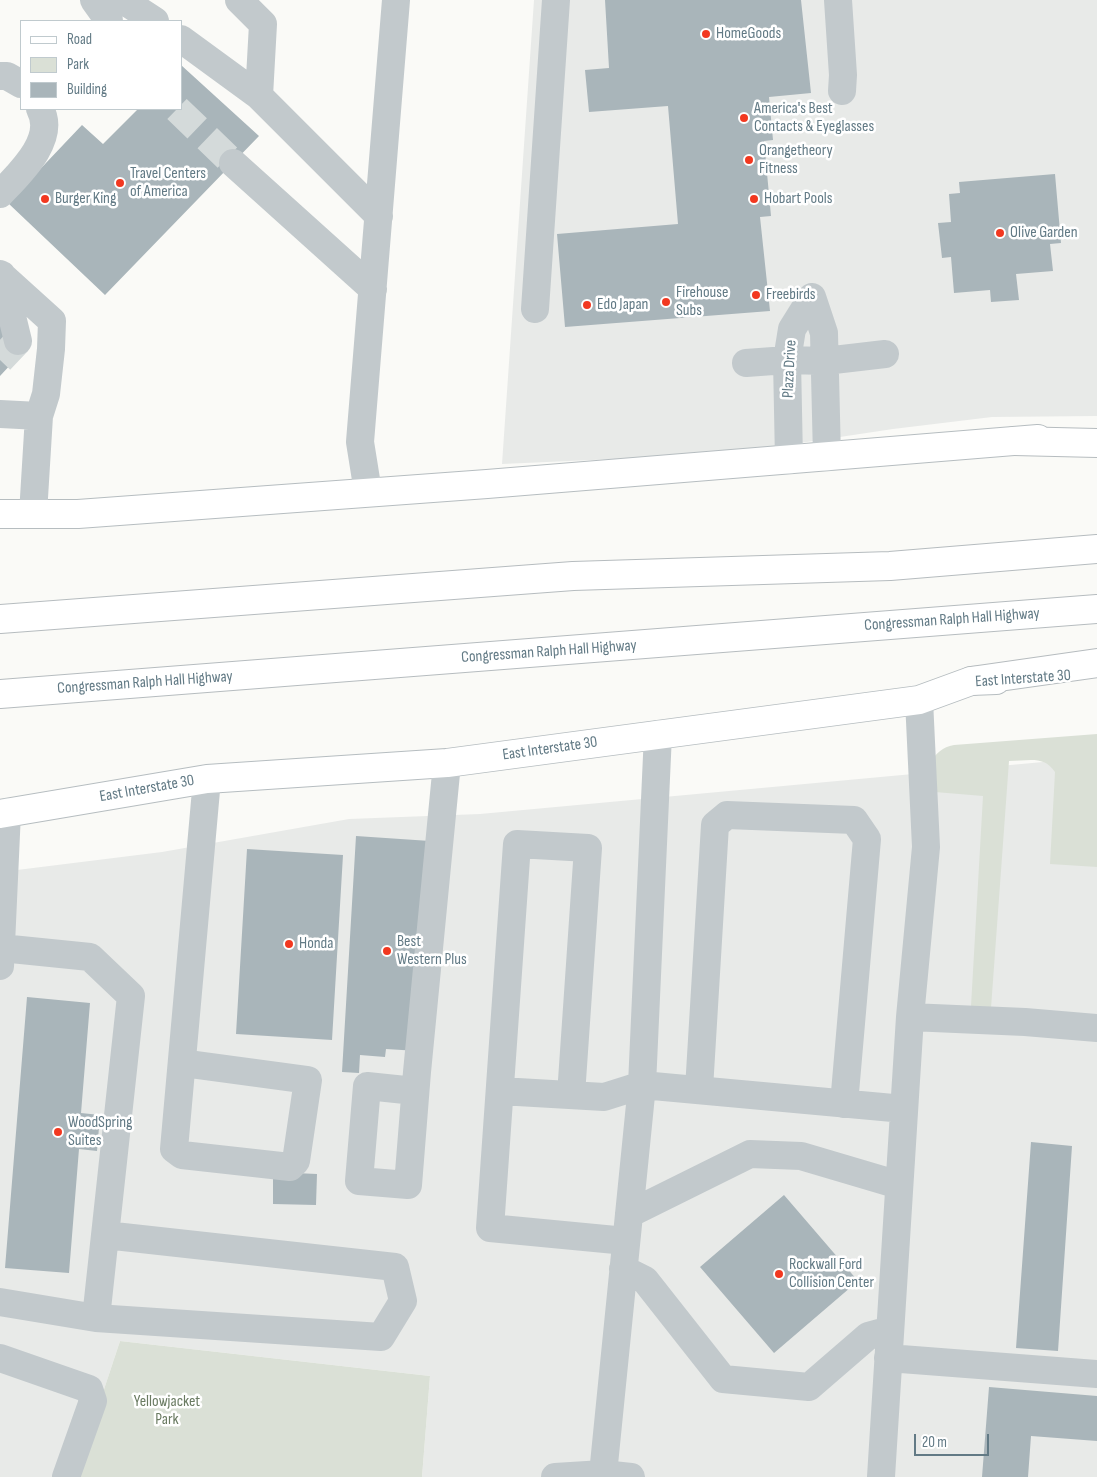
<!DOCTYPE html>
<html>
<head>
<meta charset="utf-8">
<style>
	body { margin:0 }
	#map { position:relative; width:1097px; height:1477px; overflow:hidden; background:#fafaf7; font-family:"Sofia Sans Condensed",sans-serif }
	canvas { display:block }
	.legend { position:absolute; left:20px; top:20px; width:162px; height:90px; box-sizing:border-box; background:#fff; border:1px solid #c0cace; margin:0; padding:6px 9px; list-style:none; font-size:15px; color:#627a85 }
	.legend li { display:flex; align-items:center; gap:10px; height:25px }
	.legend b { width:25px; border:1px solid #c0cace }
	.scale { position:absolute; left:914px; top:1434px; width:75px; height:22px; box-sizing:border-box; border:2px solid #627a85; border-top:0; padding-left:6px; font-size:15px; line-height:18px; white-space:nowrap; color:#627a85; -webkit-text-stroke:4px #fff; paint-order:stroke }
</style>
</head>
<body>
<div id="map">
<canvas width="1097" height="1477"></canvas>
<ul class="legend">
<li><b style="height:6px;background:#fff"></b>Road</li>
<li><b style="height:14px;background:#dae0d6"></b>Park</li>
<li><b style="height:14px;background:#a9b5ba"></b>Building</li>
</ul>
<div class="scale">20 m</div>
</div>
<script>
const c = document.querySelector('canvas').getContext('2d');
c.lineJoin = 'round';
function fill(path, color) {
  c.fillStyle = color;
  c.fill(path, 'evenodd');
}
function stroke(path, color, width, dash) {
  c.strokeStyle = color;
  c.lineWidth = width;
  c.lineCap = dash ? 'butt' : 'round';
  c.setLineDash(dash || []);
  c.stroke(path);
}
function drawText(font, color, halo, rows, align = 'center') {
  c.font = font + ' "Sofia Sans Condensed",sans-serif';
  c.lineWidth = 5;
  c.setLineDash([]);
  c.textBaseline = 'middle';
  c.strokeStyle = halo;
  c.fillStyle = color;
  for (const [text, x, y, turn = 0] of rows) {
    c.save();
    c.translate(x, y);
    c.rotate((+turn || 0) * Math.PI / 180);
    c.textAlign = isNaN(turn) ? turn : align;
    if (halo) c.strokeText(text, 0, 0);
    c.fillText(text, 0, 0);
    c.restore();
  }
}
const built = new Path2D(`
	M534,0h563v416l-105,1 -99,12 -166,25 -225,10z
	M1097,757v720h-675l8,-101 -310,-35 -45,136h-75v-603l17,-4 145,-18 187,-33 131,-5z`);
const green = new Path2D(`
	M1097,734v133l-47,-3 5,-92c-11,-17 -27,-11 -46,-11l-18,247 -20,-2 12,-210 -48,-4 -5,-30c7,-9 12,-15 24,-17z
	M120,1341l310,35 -8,101h-347z`);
const building = new Path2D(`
	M605,0h196l10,93 -42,4 4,43 -9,1 7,75 -11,1 10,94 -205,16 -8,-93 121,-10 -10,-118 -79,6 -4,-42 24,-2z
	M181,65l78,71 -154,159 -97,-92 74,-78 21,19 35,-35h43z
	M1055,174l6,69 -11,1 3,27 -37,3 3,26 -28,2 -1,-12 -36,3 -3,-36 -9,1 -4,-35 13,-1 -2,-28 11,-1 -1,-11z
	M0,325l26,23 -26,28z
	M356,836l74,5 -12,210 -32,-2 -1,8 -25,-2 -1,18 -17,-1z
	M247,849l96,6 -11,185 -96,-6z
	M27,997l63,6 -9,110 19,2 -3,36 -18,-2 -10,124 -64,-5z
	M1031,1142l41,4 -14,205 -42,-3z
	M273,1172l44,2 -1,31 -43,-1z
	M784,1195l74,86 -84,72 -74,-86z
	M989,1387l108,9v45l-66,-5 -3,41h-46z`);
const minorTunnel = new Path2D(`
	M177,109l56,54
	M0,360l18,-19`);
const minor = new Path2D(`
	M94,0l15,21
	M123,0l32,21
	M239,0l24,24 -4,72
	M838,0l5,75 -1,16
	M181,39l78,57 120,120
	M0,76h7l14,8
	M233,163l140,126
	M0,194c19,-20 57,-55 40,-85
	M0,274l52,47 -1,28 -5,45 -7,22 -6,98
	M1,278l1,-3 16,66
	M812,297l12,36 3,124
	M535,309l21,-309
	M746,363l41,-3 38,1 60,-7
	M0,414l39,2
	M789,460l-2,-100 5,-31 20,-32
	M368,492l-8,-50 36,-442
	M0,966l7,-154
	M910,1017l115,5 72,6
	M182,1063l126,17 -12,81 -6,6 -108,-12 -8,-6 33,-370
	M699,1089l16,-264 12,-10 127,5 13,19 -23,265
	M415,1091l-48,-5 -8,95 49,4 9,-113 30,-309
	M500,1091l104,6 38,-12 262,24
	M571,1095l17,-247 -71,-4 -27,384 136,13
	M629,1214l121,-60 51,2 98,29
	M623,1269l22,11 78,99 86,8 59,-51 22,-6
	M0,1302l96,16 35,-322 -41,-39 -89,-9
	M96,1318l285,19 22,-36 -8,-34 -290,-32
	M0,1358l89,31 4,12 -27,76
	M888,1358l209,16
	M555,1477l48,-3 1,3
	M631,1477l-28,-3 39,-389 16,-351
	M881,1477l29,-460 16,-170 -7,-147`);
const major = new Path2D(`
	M0,514h78l409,-30 551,-45
	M0,814l207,-35 240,-16 472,-63 52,-19 25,-1`);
const highway = new Path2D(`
	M1014,441l83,2
	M0,619l573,-43 317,-10 207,-17
	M971,681l126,-18
	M0,694l1097,-85`);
const markers = [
	[706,34,5,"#f23820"],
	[744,118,5,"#f23820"],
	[749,160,5,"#f23820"],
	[120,183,5,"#f23820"],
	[45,199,5,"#f23820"],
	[754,199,5,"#f23820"],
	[1000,233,5,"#f23820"],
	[756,295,5,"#f23820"],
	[666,302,5,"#f23820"],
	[587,305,5,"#f23820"],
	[289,944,5,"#f23820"],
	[387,951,5,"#f23820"],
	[58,1132,5,"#f23820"],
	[779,1274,5,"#f23820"]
];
const poiNames = [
	["HomeGoods",716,34],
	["America's Best",754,109],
	["Contacts & Eyeglasses",754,127],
	["Orangetheory",759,151],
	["Fitness",759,169],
	["Travel Centers",130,174],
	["of America",130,192],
	["Burger King",55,199],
	["Hobart Pools",764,199],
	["Olive Garden",1010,233],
	["Firehouse",676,293],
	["Subs",676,311],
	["Freebirds",766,295],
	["Edo Japan",597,305],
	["Best",397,942],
	["Western Plus",397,960],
	["Honda",299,944],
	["WoodSpring",68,1123],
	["Suites",68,1141],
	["Rockwall Ford",789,1265],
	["Collision Center",789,1283]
];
const streetNames = [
	["Plaza Drive",790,369,-87],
	["Congressman Ralph Hall Highway",952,620,-4],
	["Congressman Ralph Hall Highway",549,652,-4],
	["East Interstate 30",1023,679,-4],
	["Congressman Ralph Hall Highway",145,683,-4],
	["East Interstate 30",550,749,-8],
	["East Interstate 30",147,789,-10]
];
const parkNames = [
	["Yellowjacket",167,1402],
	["Park",167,1420]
];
fill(built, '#e8eae8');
fill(green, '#dae0d6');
fill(building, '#a9b5ba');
stroke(minorTunnel, '#d4dada', 28, [28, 14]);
stroke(major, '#b6bdc0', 30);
stroke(highway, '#b6bcbf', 30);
stroke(minor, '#c2c9cc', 28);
stroke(major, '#fff', 28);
stroke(highway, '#fff', 28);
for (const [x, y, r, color] of markers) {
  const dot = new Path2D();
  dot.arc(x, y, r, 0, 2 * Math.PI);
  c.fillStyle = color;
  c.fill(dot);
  stroke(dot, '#fff', 2);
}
drawText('16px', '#627a85', '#fff', poiNames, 'left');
drawText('16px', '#627a85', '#fff', streetNames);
drawText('16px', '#6a7b62', '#fff', parkNames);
</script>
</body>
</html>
